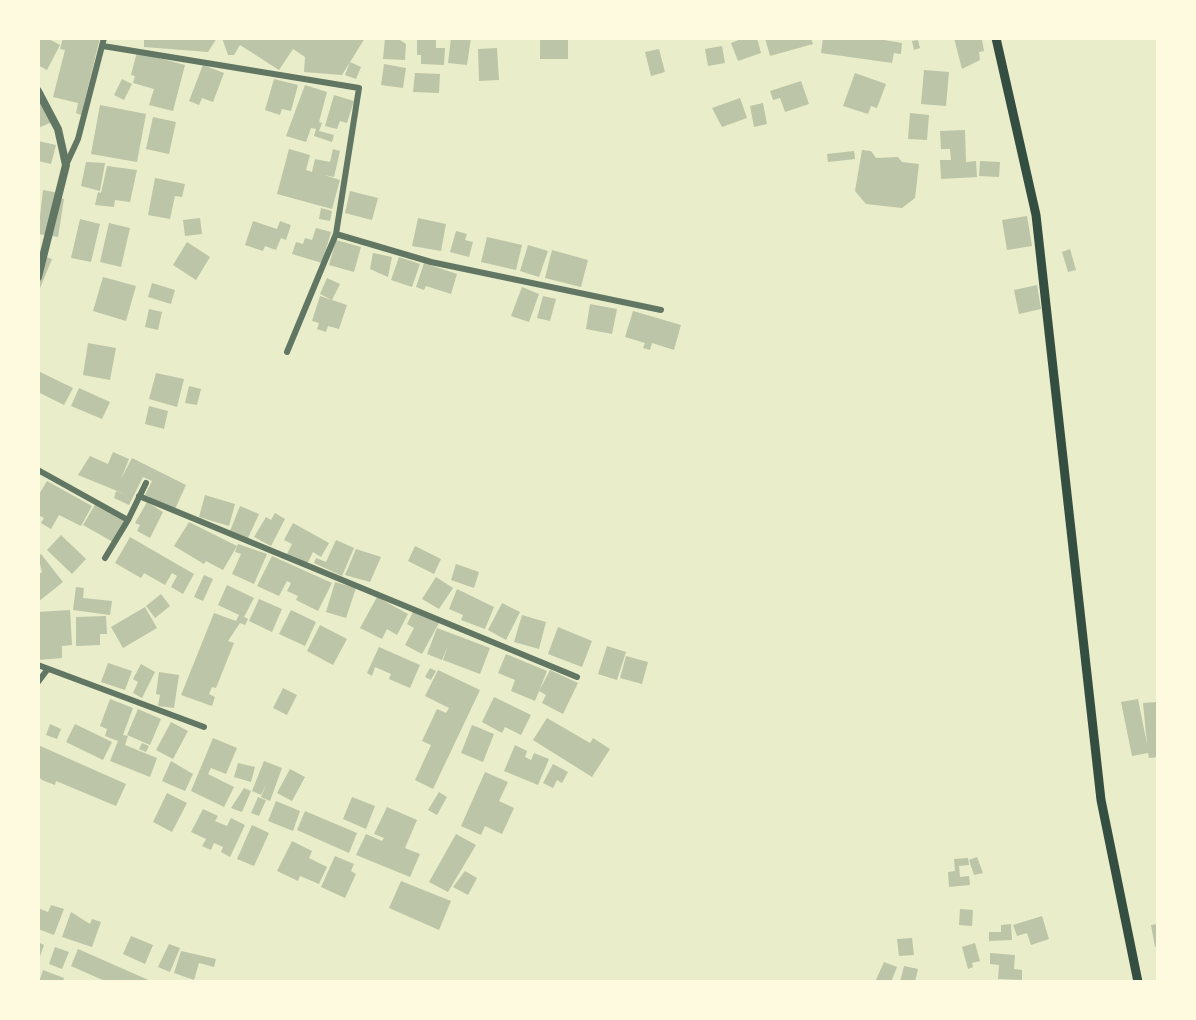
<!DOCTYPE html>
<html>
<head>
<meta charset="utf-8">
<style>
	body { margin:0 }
	#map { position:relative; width:1196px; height:1020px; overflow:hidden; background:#e9edc9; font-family:Rubik,sans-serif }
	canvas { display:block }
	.frame { position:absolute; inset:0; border:40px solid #fefae0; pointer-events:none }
</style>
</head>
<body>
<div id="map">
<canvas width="1196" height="1020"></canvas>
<div class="frame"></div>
</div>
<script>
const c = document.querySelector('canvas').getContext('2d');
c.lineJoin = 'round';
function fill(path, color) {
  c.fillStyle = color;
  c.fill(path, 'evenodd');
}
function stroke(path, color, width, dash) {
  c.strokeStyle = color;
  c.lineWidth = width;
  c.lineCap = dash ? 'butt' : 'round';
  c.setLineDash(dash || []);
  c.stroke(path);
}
const building = new Path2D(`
	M38,38h9l13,7 -13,25 -9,-5z
	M63,38h37l-19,77 -5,-2 2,-10 -25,-6 12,-47 -5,-1z
	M144,38h73l-9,14 -64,-5z
	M222,38h143l-23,37 -38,-3 1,-15 -12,-8 -14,21 -39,-25 -6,10h-6z
	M385,38h12l9,6 -1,16 -22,-1z
	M436,38v10h9l-1,17 -23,-1v-9h-4v-16z
	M451,38h20l-4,27 -19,-2z
	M540,38h28v21h-28z
	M744,38h13l4,15 -23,8 -7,-18z
	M765,38h46l2,6 -43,12z
	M823,38h49l30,5 -1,11 -7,-1 -2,10 -71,-10z
	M954,38l28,2 2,11 -5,1 1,8 -18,9z
	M918,40l2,8 -6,2 -2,-9z
	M722,46l3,17 -17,3 -3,-17z
	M497,48l2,32 -20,1 -1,-32z
	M659,49l6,23 -14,4 -6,-24z
	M137,52l48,13 -12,46 -24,-6 5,-16 -21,-6 2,-7 -4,-1z
	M350,62l11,5 -5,12 -11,-4z
	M384,64l22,4 -3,20 -22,-3z
	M203,65l21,8 -11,29 -11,-4 -3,7 -10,-4z
	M924,70l25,2 -3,34 -25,-2z
	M415,73l25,1 -1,19 -26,-1z
	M855,73l31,11 -9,24 -6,-2 -3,8 -25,-8z
	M122,79l10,5 -8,16 -10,-5z
	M274,79l24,6 -7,26 -9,-2 -2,6 -15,-5z
	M801,81l8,23 -24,8 -5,-14 -7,2 -3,-9z
	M305,85l22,7 -8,30 3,1 -3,8 15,4 -2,7 -18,-6 2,-7 -5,-1 -5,14 -20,-6z
	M38,90l19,30 -19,8z
	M334,95l20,6 -7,22 -7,-2 -3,8 -12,-3z
	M740,98l7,20 -25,9 -10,-19z
	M763,103l4,21 -13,3 -4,-21z
	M100,105l46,9 -9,48 -46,-8z
	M910,113l19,2 -2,25 -19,-1z
	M153,117l23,5 -7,32 -23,-5z
	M965,130l1,32 10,-1 1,16 -36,2 -1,-19h11l-1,-11h-9l-1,-18z
	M38,141l18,4 -5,19 -13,-3z
	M289,149l21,6 -4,15 6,2 3,-13 15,3 3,-13 7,2 -6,26 -10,-2 16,5 -8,29 -55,-15z
	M862,150l9,1 5,7 22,-1 4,5 17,2 -4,34 -13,10 -36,-4 -11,-13z
	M854,151l1,8 -27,3 -1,-8z
	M980,161l20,1 -1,15 -20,-1z
	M86,162l19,1 -5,28 -19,-5z
	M107,166l30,4 -7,32 -15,-2 -1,7 -19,-2 3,-13 3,1z
	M155,178l30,6 -3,13 -7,-1 -5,23 -22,-4z
	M43,190l16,3 -1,5 6,1 -6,38 -20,-3z
	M350,191l28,7 -6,22 -27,-7z
	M321,208l11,3 -2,10 -11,-2z
	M1027,216l5,30 -25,4 -5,-30z
	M200,218l2,16 -17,2 -2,-16z
	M418,218l28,6 -5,27 -29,-5z
	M80,219l20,5 -9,38 -20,-4z
	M253,221l24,8 3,-8 11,4 -5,15 -5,-2 -5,12 -11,-4 -2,5 -18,-6z
	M109,223l21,5 -9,39 -21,-5z
	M316,228l15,4 -9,31 -30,-9 4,-12 7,2 2,-6 7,2z
	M456,231l11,3 -2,6 8,2 -4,15 -19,-5z
	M487,237l35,8 -6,25 -35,-8z
	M336,240l25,7 -7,25 -25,-7z
	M187,242l23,15 -14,23 -23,-15z
	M528,245l20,6 -9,26 -19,-6z
	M1070,249l6,21 -8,2 -6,-20z
	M552,250l36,10 -7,27 -36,-9z
	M373,253l19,4 -4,20 -18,-8z
	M38,254l14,5 -14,34z
	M399,257l21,7 -8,23 -21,-7z
	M424,263l33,11 -6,20 -25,-8 -2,4 -8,-3z
	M103,277l33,9 -10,35 -33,-10z
	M327,278l13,6 -8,16 -12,-6z
	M152,283l23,7 -4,14 -23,-7z
	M1037,285l4,24 -22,5 -5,-24z
	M522,287l17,7 -10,28 -18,-6z
	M320,296l27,9 -8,24 -11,-3 -2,6 -9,-3 2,-6 -7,-2z
	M543,296l13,3 -6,22 -13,-3z
	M590,304l27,5 -5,25 -26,-5z
	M149,309l13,3 -4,18 -13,-3z
	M633,311l48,14 -7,25 -22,-7 -2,7 -7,-2 2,-5 -20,-6z
	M88,343l28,5 -6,32 -27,-5z
	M38,371l35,17 -9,17 -26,-13z
	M156,373l28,6 -7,28 -28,-8z
	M189,386l12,3 -4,16 -12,-2z
	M79,388l31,14 -8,17 -31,-13z
	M149,406l19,5 -4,18 -19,-5z
	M113,452l16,7 -8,20 11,-21 54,27 -11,24 -30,-14 7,-14 -9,-4 -14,28 -15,-7 2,-7 11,4 -49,-20 12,-19 18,8z
	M47,481l45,25 -11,20 -22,-11 -8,14 -10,-6 3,-5 -6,-3v-19z
	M205,495l30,9 -6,22 -30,-9z
	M147,502l16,10 -13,26 -13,-7 3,-6 -5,-2z
	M96,503l30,17 -13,22 -30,-17z
	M240,506l19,8 -11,24 -18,-7z
	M275,513l10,6 -14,27 -17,-9 12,-20 5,3z
	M189,522l48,24 -14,24 -17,-9 -2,3 -30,-18z
	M293,523l36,20 -8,14 -8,-5 -6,12 -20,-10 5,-10 -8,-4z
	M61,535l25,24 -14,15 -25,-24z
	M130,537l64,37 -11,20 -12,-7 6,-11 -5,-3 -7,12 -21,-12 -3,5 -26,-15z
	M336,540l18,8 -12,28 -28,-13 2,-5 10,4z
	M238,544l29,10 -13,30 -22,-10 9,-20 -6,-2z
	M415,546l26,13 -7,15 -26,-13z
	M356,549l25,8 -11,25 -25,-7z
	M41,554l22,28 -25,20v-27l4,-3 -4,-16z
	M272,556l60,27 -14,28 -22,-11 2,-4 -11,-5 4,-8 -4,-2 -8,15 -22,-10z
	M456,564l23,8 -5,16 -23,-8z
	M204,575l9,4 -10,22 -9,-4z
	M436,577l17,11 -14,21 -17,-10z
	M335,582l21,6 -10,30 -20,-6z
	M227,585l27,13 -10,19 4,2 -3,6 -5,-2 -12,18 6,2 -18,45 -4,-1 -3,7 6,3 -3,9 -31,-11 33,-82 22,8 3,-6 -21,-10z
	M76,587l8,1 -1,10 29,3 -2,14 -37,-5z
	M457,589l37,18 -9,22 -24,-9 2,-5 -14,-6z
	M161,594l9,12 -15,12 -9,-12z
	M377,597l31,17 -11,21 -10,-6 -5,10 -22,-11z
	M259,599l23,10 -10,23 -23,-11z
	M502,603l18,9 -14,28 -18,-10z
	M145,607l12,21 -34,20 -12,-21z
	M70,610l2,35 -10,1v12l-24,2v-48z
	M291,610l25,12 -11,24 -26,-12z
	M414,610l25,13 -17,31 -17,-9 9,-17 -7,-4z
	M522,615l24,7 -7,27 -25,-7z
	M106,616l1,18h-7v11l-24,1v-29z
	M320,625l27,14 -14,26 -26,-14z
	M558,627l34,14 -10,26 -34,-13z
	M437,628l53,20 -10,26 -37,-14 5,-15 -6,15 -15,-6z
	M607,646l19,6 -9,28 -19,-6z
	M379,647l41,18 -10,23 -21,-9 2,-5 -16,-7 -3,9 -5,-3z
	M506,654l41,17 -12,30 -24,-10 4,-11 -17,-7z
	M626,656l22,6 -6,22 -22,-6z
	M108,663l24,8 -7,19 -24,-8z
	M141,664l14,8 -13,26 -9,-5 5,-11 -5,-3z
	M430,668l6,3 -5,9 -6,-3z
	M438,670l42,20 -47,99 -18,-9 16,-35 -9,-4 15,-32 9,4 3,-5 -24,-12z
	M550,670l28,13 -15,31 -21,-11 4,-8 -7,-4z
	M159,672l20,3 -5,33 -16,-2 2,-11 -4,-1z
	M283,688l14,7 -10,20 -14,-7z
	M494,697l37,18 -10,20 -16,-8 -3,6 -20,-11z
	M110,699l23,9 -10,27 5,1 -3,9 32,13 -7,19 -40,-16 8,-20 -13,-5 2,-7 -7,-3z
	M1138,699l9,45 -4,-41 14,-1 1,55 -9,1 -1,-5 -16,3 -11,-54z
	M138,709l23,10 -11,26 -23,-10z
	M547,718l43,25 3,-5 17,11 -18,28 -59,-37z
	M171,722l17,9 -15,28 -17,-9z
	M50,724l11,5 -4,10 -11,-4z
	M75,724l37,18 -9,18 -37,-18z
	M472,725l22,9 -11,28 -22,-9z
	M213,738l24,10 -11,26 -15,-6 -3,6 26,13 -10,20 -33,-16z
	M142,743l7,3 -3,6 -7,-3z
	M38,745l88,39 -10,22 -60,-25 -1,4 -13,-5 -4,-4z
	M515,745l12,6 -2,6 6,3 3,-7 15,6 -11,26 -34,-14z
	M171,761l22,13 -8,17 -23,-10z
	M264,761l18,7 -12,33 -9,-4 6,-14 -6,12 -9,-4z
	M238,763l17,4 -4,15 -17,-5z
	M553,764l15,8 -6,11 -5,-3 -4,8 -10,-5z
	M290,769l15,8 -13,24 -15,-8z
	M485,772l23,10 -9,19 15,7 -12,26 -17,-8 -4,9 -20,-9z
	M244,788l7,3 -9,21 -11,-4z
	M439,792l8,5 -10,18 -9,-5z
	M167,793l20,10 -15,29 -19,-10z
	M258,797l8,3 -7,16 -8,-3z
	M352,797l23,9 -9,23 -23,-10z
	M276,801l24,10 -7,20 -25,-10z
	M387,807l30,13 -12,28 15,6 -10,23 -54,-22 10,-21 16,7 2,-3 -10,-4z
	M203,809l15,7 -3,5 12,5 4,-8 14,7 -15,32 -9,-5 2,-5 -9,-4 -3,7 -9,-4 4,-7 -15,-7z
	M305,811l52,22 -8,20 -52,-23z
	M252,825l17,8 -15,33 -17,-7z
	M456,834l20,11 -28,47 -19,-10z
	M292,841l20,10 -3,7 18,9 -8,17 -19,-8 -2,5 -21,-10z
	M335,856l19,8 -3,7 5,3 -11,24 -24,-11z
	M977,857l6,16 -9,2 -5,-15z
	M968,858l1,7 -10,1 1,11 9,-1 1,9 -21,2 -1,-15 7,-1 -1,-12z
	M465,871l12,7 -9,17 -15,-8z
	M401,881l50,20 -12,29 -50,-22z
	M51,905l13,4 -10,26 -16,-6v-21l10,4z
	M960,909l13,1 -1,16 -13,-1z
	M71,912l19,12 2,-5 9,3 -9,25 -30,-10z
	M1042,916l7,23 -18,6 -4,-12 -10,3 -4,-11z
	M1011,924l1,16 -23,1v-9h12v-7z
	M1158,924v22l-3,1 -4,-22z
	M131,936l22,9 -8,19 -22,-10z
	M912,938l2,17 -15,1 -2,-17z
	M38,942l6,3 -5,14h-1z
	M975,943l5,18 -8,2 1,4 -5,2 -6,-22z
	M169,944l11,4 -10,24 -12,-5z
	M55,947l14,5 -7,17 -13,-5z
	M78,949l75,33h-46l-36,-16z
	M181,951l35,8 -2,8 -15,-4 -5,17 -20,-7z
	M990,953l25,2 -1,14 8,1v10l-24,-1 1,-14 -9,-1z
	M884,962l13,5 -6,15h-16z
	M904,966l14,3 -3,13h-15z
	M43,970l21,8 -1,4h-24z`);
const minor = new Path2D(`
	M103,46l256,42 -23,146 -49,118
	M66,165l12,-26 26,-101
	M336,234l95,28 230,48
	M38,470l90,50
	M139,496l438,181
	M105,558l23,-38 18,-37
	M38,665l166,62
	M38,682l9,-12`);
const tertiary = new Path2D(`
	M38,91l20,38 8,36 -28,112`);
const secondary = new Path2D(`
	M996,38l40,177 65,585 37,182`);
fill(building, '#bcc5a7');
stroke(minor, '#617663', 6);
stroke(tertiary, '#617663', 8);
stroke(secondary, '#344e41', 9);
</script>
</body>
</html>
